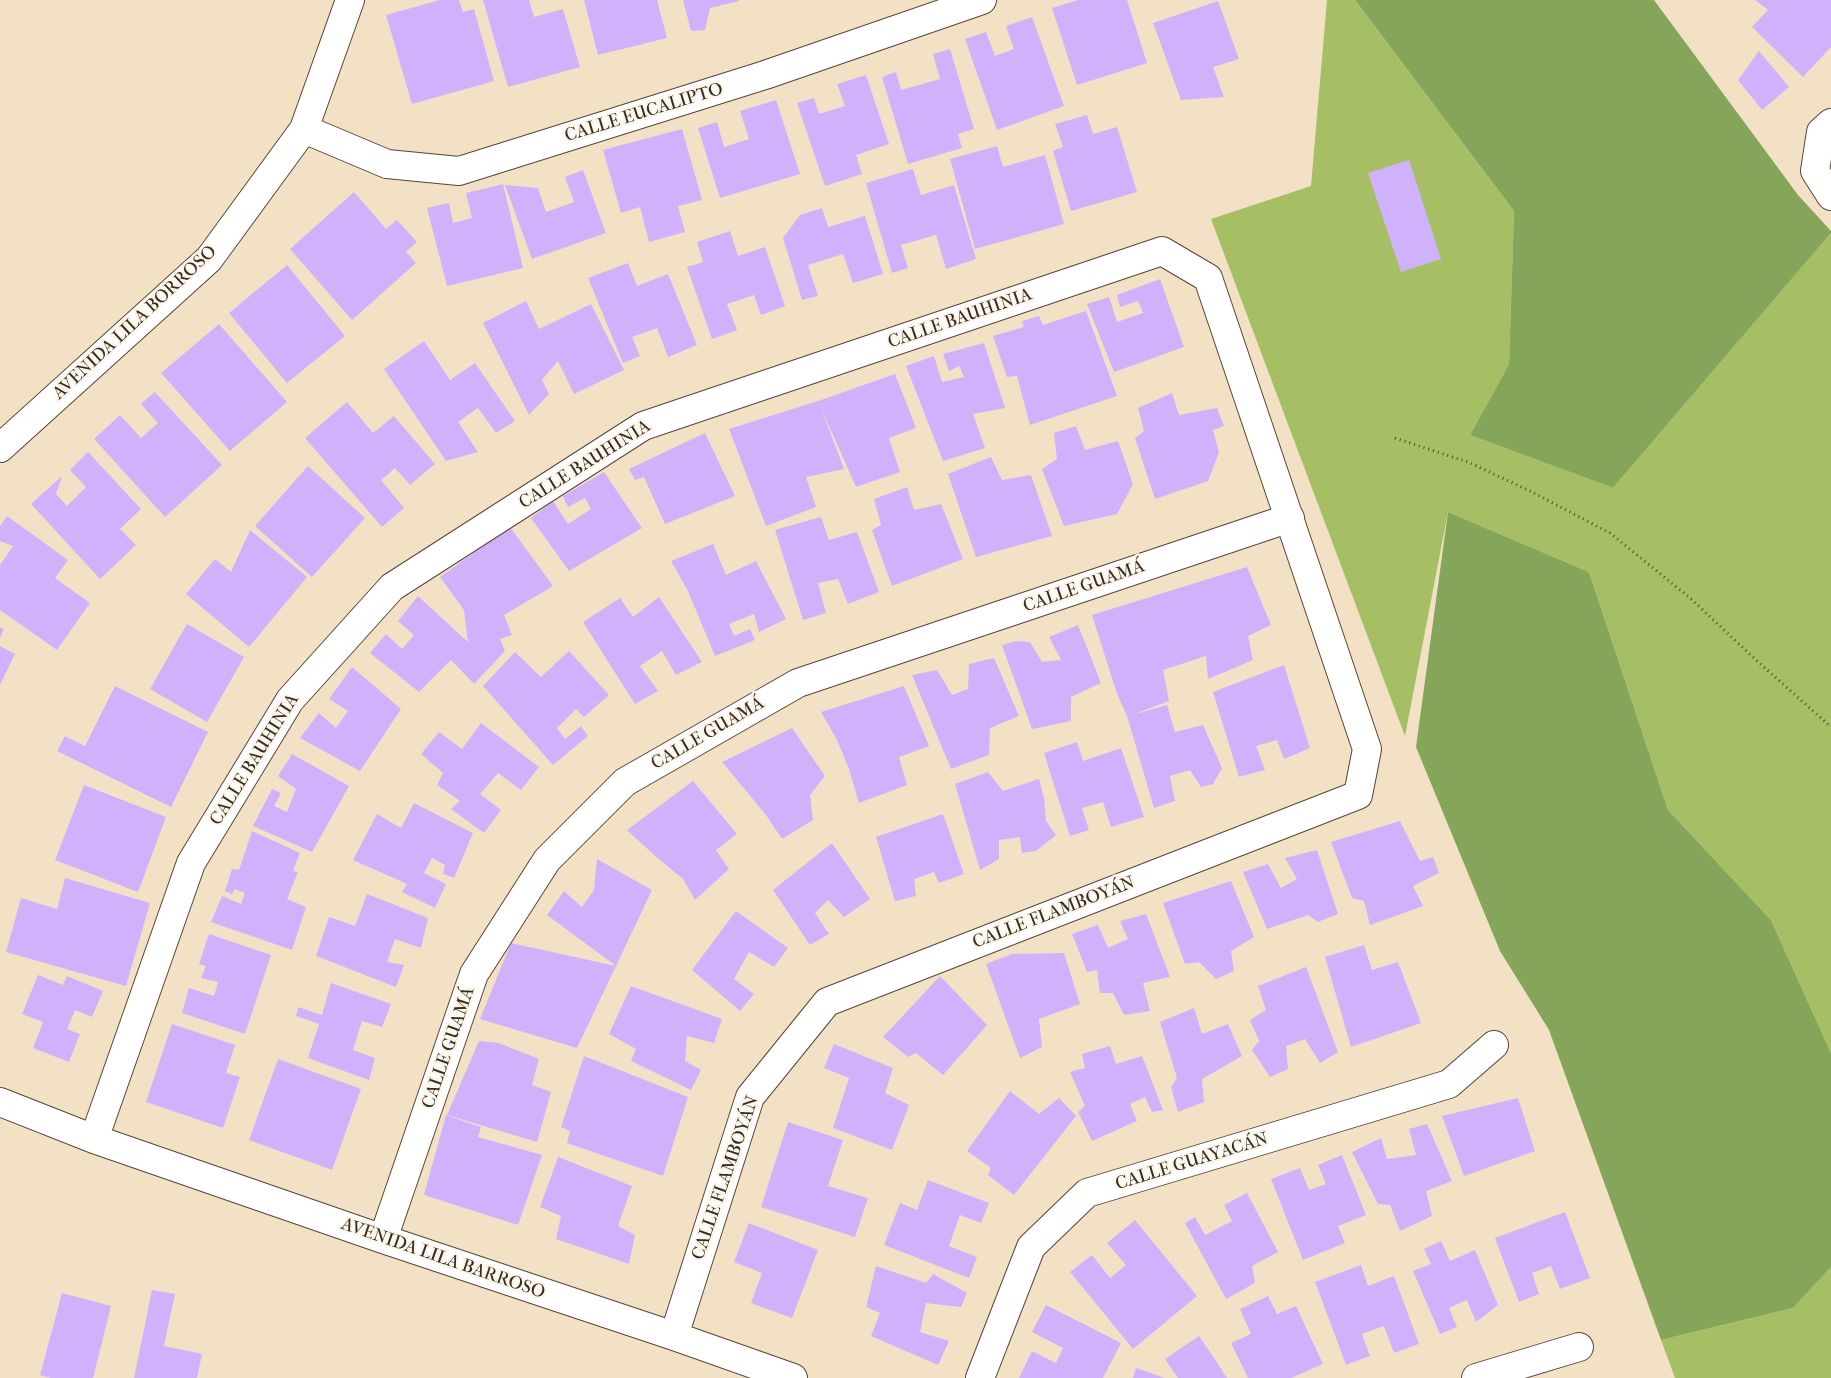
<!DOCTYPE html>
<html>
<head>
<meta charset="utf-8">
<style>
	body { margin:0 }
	canvas { display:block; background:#f3e1c5 }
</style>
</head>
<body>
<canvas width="1831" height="1378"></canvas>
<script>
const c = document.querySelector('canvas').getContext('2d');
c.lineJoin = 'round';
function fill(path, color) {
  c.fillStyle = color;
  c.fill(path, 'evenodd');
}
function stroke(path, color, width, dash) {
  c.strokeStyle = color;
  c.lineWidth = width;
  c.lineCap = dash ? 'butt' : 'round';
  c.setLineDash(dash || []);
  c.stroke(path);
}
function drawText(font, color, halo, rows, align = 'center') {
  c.font = font + ' "IM FELL French Canon",serif';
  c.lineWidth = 5;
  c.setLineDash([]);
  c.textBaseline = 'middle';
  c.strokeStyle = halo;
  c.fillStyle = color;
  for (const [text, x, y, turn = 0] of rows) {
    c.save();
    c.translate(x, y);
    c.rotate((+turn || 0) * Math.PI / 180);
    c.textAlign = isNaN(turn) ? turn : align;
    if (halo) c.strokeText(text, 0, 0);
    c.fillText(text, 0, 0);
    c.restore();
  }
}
const green = new Path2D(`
	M1327,0h28l159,211 -5,153 -39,71 143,53 218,-255v820l-60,-133 -103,-110 -79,-238 -141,-60 -43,224 -194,-517 100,-33z
	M1831,1267v111h-156l-14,-38 132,-32z`);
const forest = new Path2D(`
	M1355,0h299l144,195 33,36v2l-218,255 -143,-53 39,-71 5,-153z
	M1448,512l141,60 79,238 103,110 60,133v214l-38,41 -132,32 -112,-310 -49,-79 -84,-204z`);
const building = new Path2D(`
	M440,0h19l4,12 11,-3 20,72 -82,23 -26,-89z
	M483,0h46l5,17 29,-8 17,58 -72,20z
	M584,0h73l10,38 -69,17z
	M683,0h56v1l-29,7 -5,22 -14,1z
	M1078,0h49l20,63 -70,22 -25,-77z
	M1755,0h76v47l-28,30 -51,-50 16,-17z
	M1218,1l21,58 -26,8 11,30 -43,3 -28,-77z
	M1032,17l32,89 -67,24 -32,-91 21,-7 9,24 19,-7 -8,-23z
	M950,49l24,80 -16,5 4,14 -54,16 -26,-87 14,-5 5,18 39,-11 -7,-25z
	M1759,51l30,36 -27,23 -24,-30z
	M866,75l23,69 -33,11 6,19 -37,12 -28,-83 17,-5 5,16 26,-8 -8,-22z
	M776,100l24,74 -80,24 -22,-70 19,-6 7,25 25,-8 -9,-28z
	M1087,115l6,19 24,-7 20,65 -66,19 -18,-60 10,-4 -8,-23z
	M682,129l20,71 -24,6 7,26 -36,10 -9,-35 -19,6 -18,-63z
	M997,146l6,21 42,-12 19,69 -89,25 -25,-90z
	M1409,160l32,99 -40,13 -33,-99z
	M913,169l8,26 33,-10 22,74 -30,10 -10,-34 -35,10 7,23 -16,5 -26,-90z
	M583,170l23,63 -74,26 -27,-74 33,3 8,24 28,-10 -9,-25z
	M503,184l20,84 -76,18 -20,-78 22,-5 4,20 19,-5 -6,-25z
	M354,192l32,37 11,-9 20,22 -11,10 10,11 -64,57 -62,-71z
	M822,208l6,19 37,-11 18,58 -30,9 -10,-29 -35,11 10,31 -16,4 -19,-62 17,-23z
	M730,231l8,25 27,-9 20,59 -24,9 -7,-20 -27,9 10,26 -25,9 -25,-72 16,-5 -6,-20z
	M628,263l9,23 31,-12 29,71 -29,12 -11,-29 -25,9 8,19 -17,7 -35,-85z
	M287,265l58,71 -58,47 -58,-70z
	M1160,279l24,68 -70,25 -27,-68 22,-7 8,25 26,-9 -5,-12 -18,6 -3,-12z
	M526,301l13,28 52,-25 33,66 -50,24 -16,-33 -16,19 7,14 -20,21 -46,-92z
	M1086,311l31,85 -87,29 -13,-49 -10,1 -14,-41 31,-9 -2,-6 17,-5 4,9z
	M219,324l68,78 -57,49 -69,-78z
	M424,341l26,39 25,-17 40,58 -19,12 -18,-25 -20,14 20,30 -32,9 -62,-92z
	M984,343l21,65 -32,6 12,34 -42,13 -37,-95 28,-10 8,26 22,-5 -5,-11 -10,5 -6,-17z
	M895,374l21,54 -27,10 11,34 -44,15 -35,-79 23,61 -38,8 10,30 -50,19 -37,-97 89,-28z
	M155,392l67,73 -57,52 -71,-78 26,-24 21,23 17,-15 -17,-19z
	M1172,393l7,22 38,-7 7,18 -11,4 6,22 -11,29 -53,18 -20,-61 9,-7 -6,-23z
	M347,402l26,31 21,-17 41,48 -25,21 -15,-17 -14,12 23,28 -22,19 -77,-89z
	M1076,426l9,24 33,-9 15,43 -16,30 -53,12 -22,-57 15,-10 -3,-26z
	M705,433l30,63 -70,28 -21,-47 -9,3 -6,-11z
	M88,452l53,57 -21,20 16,16 -36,34 -69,-75 31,-28 -6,18 11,12 19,-19 -16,-17z
	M991,457l11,23 29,-5 21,61 -76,21 -28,-83z
	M308,466l57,52 -53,59 -57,-51z
	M604,472l38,56 -73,43 -38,-53 22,-17 15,23 23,-15 -6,-11 -17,9 -5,-11z
	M907,487l7,23 27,-6 22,55 -71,27 -20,-56 9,-5 -7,-26z
	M7,516l61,44 -13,18 35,25 -33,47 -57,-40v-45l13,-19 -13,-5v-15z
	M821,517l8,23 28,-8 22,60 -31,12 -10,-25 -20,4 8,30 -23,7 -28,-90z
	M510,527l43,59 -49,29 8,20 -12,4 5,12 -31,33 -23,-24 -32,32 -49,-39 16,-19 16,15 12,-14 -16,-14 20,-25 50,46 -4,-32 -24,-33z
	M250,530l57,47 -58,70 -63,-53 29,-35 16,13z
	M713,544l13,31 30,-14 30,58 -27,13 -5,-18 -25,10 5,12 16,-7 5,11 -40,16 -27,-65 -17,-30z
	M1247,567l24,58 -23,11 5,24 -45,19 -2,-23 -43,14 6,31 -37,14 35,-10 8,27 28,-7 19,43 -9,16 -12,3 -11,-17 -20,6 5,25 -21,7 -27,-92 -10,-22 -25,-79z
	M659,597l43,65 -26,13 -14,-24 -22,15 18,25 -23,13 -52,-82 37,-24 13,19z
	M187,624l57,33 -37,65 -57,-33z
	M1078,625l23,58 -30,14v24l-39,8 -30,-84 14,-4 14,1 12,20 19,-2 -12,-23z
	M0,627l4,2 -4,9z
	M0,646l15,8 -15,31z
	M569,651l40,44 -25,22 -8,-8 -19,19 8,11 16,-13 7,10 -35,29 -70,-79 32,-34 26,25z
	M994,658l25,58 -29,12 -1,27 -38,14 -39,-94 25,-5 15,25 16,-6 1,-25z
	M1284,665l26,83 -26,11 -7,-19 -21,6 9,24 -26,7 -26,-85z
	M352,667l49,42 -41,62 -60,-33 19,-25 17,15 12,-17 -19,-12z
	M115,686l93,46 -37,75 -114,-56 8,-15 20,10z
	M904,686l25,60 -30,11 8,28 -48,18 -10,-34 -12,-29 -16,-28z
	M481,723l58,44 -18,23 -23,-17 -18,21 21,16 -17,23 -33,-24 9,-8 -23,-16 6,-12 -22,-19 18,-22 23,17z
	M792,728l33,48 -15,19 3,25 -31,19 -16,-24 -44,-53z
	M1077,742l6,19 38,-13 23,69 -33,10 -8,-25 -21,6 7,22 -19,6 -26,-83z
	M292,754l57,32 -37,66 -59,-26 19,-37 9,4 -7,13 13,6 9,-23 -18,-13z
	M988,772l15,19 36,-12 5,19 2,23 10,14 -20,16 -14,2 -2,-16 -21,3v19l-19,11 -25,-86z
	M693,781l44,53 -21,16 13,19 -34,31 -12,-21 -29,-24 -27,-25z
	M84,785l82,32 -28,75 -83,-32z
	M414,803l59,30 -19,45 -11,-4 2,-9 -13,-7 -8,15 22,11 -11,24 -33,-16 5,-8 -54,-24 24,-46 24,14z
	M943,814l21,60 -25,9 -5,-11 -20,7 2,17 -21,5 -19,-64z
	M1400,821l20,40 13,-4 6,16 -26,13 10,20 -53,19 -6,-24 -12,-3 -21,-56z
	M252,831l48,22 -7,18 5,1 -11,27 19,8 -14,43 -81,-28 11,-26 19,8 4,-11 -10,-4 -3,5 -7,-3 7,-22 7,1z
	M832,843l38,56 -26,18 -16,-17 -13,13 14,21 -19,11 -37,-55z
	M1317,850l21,64 -20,8 -10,-7 -41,14 -24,-57 25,-8 13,24 16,-9 -12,-21z
	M597,859l55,31 -36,76 -69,-51 17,-24 18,16 12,-17z
	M65,878l85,25 -24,83 -120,-34 15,-54 36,11z
	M1231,881l23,56 -23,14 3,20 -18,8 -17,-17 -14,2 -22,-61z
	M367,894l61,24 -7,30 -26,-9 -8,23 17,3 -8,22 -80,-31 13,-39 26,9z
	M736,911l52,37 -14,19 -25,-15 -15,27 20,15 -14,17 -48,-41z
	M1146,914l24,63 -27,6 7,28 -26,4 -11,-22h-13l-3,-23 -10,2 -15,-38 26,-9 10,23 20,-9 -8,-18z
	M209,934l62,21 -26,79 -63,-21 7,-25 25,8 4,-14 -17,-4 5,-12 -7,-2z
	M511,943l105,23 -39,82 -97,-29z
	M1364,945l8,25 26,-8 23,61 -70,24 -26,-90z
	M1064,953l16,51 -41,15 3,28 -22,11 -34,-94 26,-10z
	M1306,967l32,85 -18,11 -15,-24 -19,7 2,23 -18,8 -18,-27 7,-9 -9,-21 16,-10 -8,-24z
	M38,975l25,10 4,-9 36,15 -11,26 -17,-7 -8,19 13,5 -11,28 -36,-14 10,-26 -21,-8z
	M940,976l47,49 -44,50 -27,-22 -8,4 -25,-20z
	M331,983l60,21 -9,23 -20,-6 -9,29 22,8 -6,22 -61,-22 11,-34 -23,-8 2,-9 24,8z
	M631,986l91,33 -8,24 -27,-7 -2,25 16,9 -10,20 -60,-29 5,-12 -27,-15z
	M1194,1008l8,26 26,-10 14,32 -40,23 2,23 -26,10 -7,-25 6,-9 -17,-56z
	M172,1024l63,21 -9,28 14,4 -17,51 -77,-26z
	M479,1041l20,2 40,16 -7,26 19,7 -14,50 -90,-27z
	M834,1044l59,24 -8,25 24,12 -17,45 -59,-22 16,-50 -25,-10z
	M1110,1046l6,18 26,-8 21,54 -11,2 -7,-15 -15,7 7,17 -45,20 -14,-29 7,-6 -15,-34 15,-4 -3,-14z
	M584,1056l104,41 -25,79 -96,-33 3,-12 -9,-4z
	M278,1059l83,30 -29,81 -83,-30z
	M1010,1091l29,23 20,-16 17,18 -62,79 -26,-20 3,-7 -24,-17z
	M1518,1098l17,53 -71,25 -22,-60z
	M446,1115l35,12 -3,10 64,18 -24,70 -94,-30z
	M788,1122l55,18 -15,46 40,12 -13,39 -94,-30z
	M1427,1124l25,57 -26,10 6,25 -32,15 -10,-26 -12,-1 -26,-52 29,-14 6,21 29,-4 -7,-26z
	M1342,1155l24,60 -28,11 7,17 -42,17 -32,-81 29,-11 9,22 17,-6 -8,-19z
	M558,1157l74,29 -14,40 17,9 -6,29 -73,-25 5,-23 -21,-9z
	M928,1180l61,23 -8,20 -21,-8 -11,31 28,11 -8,21 -85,-33 16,-42 17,7z
	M1247,1193l31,59 -26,14 3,17 -29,16 -41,-76 10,-6 10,18 27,-14 -8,-16z
	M1565,1212l25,66 -30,11 -9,-23 -19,7 7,21 -20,8 -24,-64z
	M1135,1220l62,76 -64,53 -63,-77 22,-17 18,23 16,-13 -19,-22z
	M749,1223l69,27 -26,68 -41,-15 11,-30 -28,-11z
	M1441,1241l9,20 25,-11 23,55 -22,17 -9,-22 -18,8 8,19 -17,7 -27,-63 18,-7 -7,-15z
	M1361,1265l7,21 26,-10 25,68 -25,9 -10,-27 -22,8 8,22 -24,9 -31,-83z
	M876,1266l50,17 7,-9 34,19 -6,14 -35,-4 -6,29 29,9 -11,24 -67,-29 9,-23 -14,-6z
	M152,1290l23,4 -11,52 38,8 -5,24h-63z
	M62,1293l49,13 -18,72h-42l-11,-3z
	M1268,1296l9,18 19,-8 27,58 -32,14h-43l-17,-35 20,-9 -11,-25z
	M1046,1305l75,38 -18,35h-84l13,-27 24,12 7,-15 -31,-16z
	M1199,1336l15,22 13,20h-49l-13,-19z
	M1136,1368l29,10h-32z`);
const path = new Path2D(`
	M1395,438l73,24 64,30 78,41 80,65 65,61 76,68`);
const street = new Path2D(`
	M1831,123l-10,9 -6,39 16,25
	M304,129l83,35 72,7 306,-96 217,-75
	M0,448l209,-189 95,-130 46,-129
	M0,1102l94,37 289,100 291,97 119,42
	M94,1139l97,-276 99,-163 102,-113 251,-161 519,-175 46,27 159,471 -9,46 -531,207 -77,95 -76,239
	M383,1239l91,-265 73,-114 78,-78 173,-99 492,-165
	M980,1378l51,-131 56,-54 362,-109 45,-39
	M1476,1378l103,-31`);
const streetNames = [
	["CALLE EUCALIPTO",644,113,-17],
	["CALLE BAUHINIA",960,319,-19],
	["AVENIDA LILA BORROSO",135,323,-43],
	["CALLE BAUHINIA",585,465,-32],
	["CALLE GUAMÁ",1084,587,-19],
	["CALLE GUAMÁ",708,734,-30],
	["CALLE BAUHINIA",255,760,-58],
	["CALLE FLAMBOYÁN",1054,913,-21],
	["CALLE GUAMÁ",449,1048,-71],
	["CALLE GUAYACÁN",1192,1162,-17],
	["CALLE FLAMBOYÁN",726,1178,-71],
	["AVENIDA LILA BARROSO",443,1259,19]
];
fill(green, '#a7bf64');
fill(forest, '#85a65a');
fill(building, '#d0b2fc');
stroke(street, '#574537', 30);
stroke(path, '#574537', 3, [1, 4]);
stroke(street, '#fff', 28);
drawText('18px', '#3b2a1e', '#fbf7ec', streetNames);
</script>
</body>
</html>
